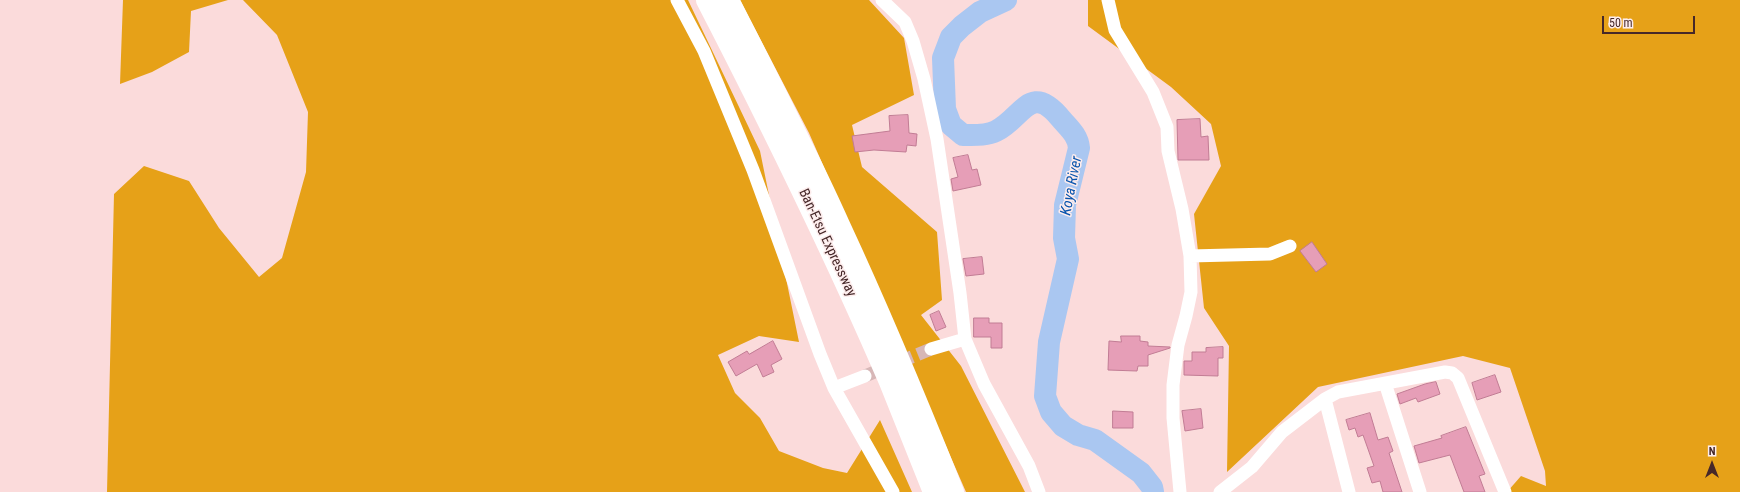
<!DOCTYPE html>
<html>
<head>
<meta charset="utf-8">
<style>
	body { margin:0 }
	#map { position:relative; width:1740px; height:492px; overflow:hidden; background:#fbdbdb; font-family:"Roboto Condensed",sans-serif }
	canvas { display:block }
	.north { position:absolute; left:1692px; top:444px; width:40px; height:40px; -webkit-text-stroke:3px #fdeded; paint-order:stroke; rotate:0deg; font-size:11px; font-weight:700; line-height:16px; text-align:center; color:#462829 }
	.north::after { content:''; display:block; margin:auto; width:14px; height:18px; background:#462829; clip-path:polygon(50% 0,100% 100%,50% 72%,0 100%) }
	.scale { position:absolute; left:1602px; top:16px; width:93px; height:18px; box-sizing:border-box; border:2px solid #462829; border-top:0; padding-left:5px; font-size:12px; line-height:14px; white-space:nowrap; color:#462829; -webkit-text-stroke:3px #fdeded; paint-order:stroke }
</style>
</head>
<body>
<div id="map">
<canvas width="1740" height="492"></canvas>
<div class="north">N</div>
<div class="scale">50 m</div>
</div>
<script>
const c = document.querySelector('canvas').getContext('2d');
c.lineJoin = 'round';
function fill(path, color) {
  c.fillStyle = color;
  c.fill(path, 'evenodd');
}
function stroke(path, color, width, dash) {
  c.strokeStyle = color;
  c.lineWidth = width;
  c.lineCap = dash ? 'butt' : 'round';
  c.setLineDash(dash || []);
  c.stroke(path);
}
function drawText(font, color, halo, rows, align = 'center') {
  c.font = font + ' "Roboto Condensed",sans-serif';
  c.lineWidth = 3;
  c.setLineDash([]);
  c.textBaseline = 'middle';
  c.strokeStyle = halo;
  c.fillStyle = color;
  for (const [text, x, y, turn = 0] of rows) {
    c.save();
    c.translate(x, y);
    c.rotate((+turn || 0) * Math.PI / 180);
    c.textAlign = isNaN(turn) ? turn : align;
    if (halo) c.strokeText(text, 0, 0);
    c.fillText(text, 0, 0);
    c.restore();
  }
}
const green = new Path2D(`
	M123,0h105l-37,11 -2,41 -37,20 -32,12z
	M243,0h445l72,151 39,191 -40,-6 -41,19 17,38 25,25 19,33 44,17 24,5 33,-53 32,72h-805l7,-298 30,-28 45,15 30,47 40,49 23,-19 24,-86 2,-60 -31,-77z
	M740,0h129l35,38 10,57 -62,30 10,42 75,65 5,68 -21,15 40,51 64,126h-59l-157,-359z
	M1088,0h652v492h-233l14,-16 25,10 -1,-15 -35,-103 -47,-12 -145,31 -91,85 2,-126 -25,-38 -10,-94 27,-48 -10,-42 -40,-37 -83,-61z`);
const river = new Path2D(`
	M1006,0l-26,12 -18,14 -11,11 -8,21 2,51 6,16 12,10c11,0 23,1 33,-4 27,-13 34,-51 66,-11 8,9 16,16 17,28l-14,57 -1,33 4,21 -19,83 -4,54 6,16 12,14 15,9 17,5 46,33 11,14 1,5`);
const building = new Path2D(`
	M908,115l1,18 8,1 -1,12 -9,-1 -1,7 -32,-2 -19,2 -3,-16 38,-5 -1,-15z
	M1200,119l1,18 7,-1 1,24h-31l-1,-40z
	M968,155l4,15 5,-1 4,16 -28,6 -2,-12 7,-2 -5,-19z
	M1312,242l15,22 -11,8 -16,-21z
	M982,257l2,17 -18,2 -3,-17z
	M939,311l7,16 -10,4 -6,-16z
	M974,318h15v5h13v25h-11v-11h-17z
	M1121,336h19v5l8,1v4l22,1v1l-22,7v11h-10l-1,5 -29,-1 1,-29 12,1z
	M773,341l9,18 -11,6 3,7 -11,5 -6,-13 -21,12 -8,-14 19,-11 2,3z
	M1223,347v11h-5v18l-34,-1v-14h8v-9h14v-4z
	M1495,375l6,17 -24,8 -5,-17z
	M1436,382l4,12 -22,8 -2,-4 -16,6 -3,-10 28,-10z
	M1201,409l2,19 -18,3 -3,-20z
	M1113,411l20,1v16h-20z
	M1370,413l8,27 10,-3 5,14 -4,2 13,39h-19l-3,-11 -8,2 -5,-15 7,-2 -11,-31 -5,2 -3,-9 -6,2 -3,-10z
	M1466,427l19,47 -6,2 6,16h-21l-14,-37 -31,8 -5,-17 28,-8 -1,-2z`);
const streetTunnel = new Path2D(`
	M865,376l66,-27`);
const street = new Path2D(`
	M677,0l27,51 49,119 67,184 14,34
	M882,0l23,22 8,19 11,38 13,60 23,154 5,46 19,45 45,82 10,26
	M1108,0l7,30 38,62 14,35 1,24 14,58 8,47 1,36 -5,24 -8,29 -5,40v33l7,74
	M1190,256l80,-2 20,-8
	M931,349l34,-10
	M865,376l-31,12 59,104
	M1385,383l35,109
	M1325,399l24,93
	M1220,492l32,-25 30,-35 43,-33 13,-7 107,-20 7,1 6,5 47,114`);
const highway = new Path2D(`
	M707,0c65,126 127,252 183,382 15,37 29,73 44,110
	M728,0c38,75 77,149 111,225 41,88 78,177 114,267`);
const streetNames = [
	["Ban-Etsu Expressway",827,243,65]
];
const waterNames = [
	["Koya River",1072,186,-79]
];
fill(green, '#e6a118');
stroke(river, '#aac7f1', 22);
fill(building, '#e69eb7');
stroke(building, '#c17c94', 1);
stroke(streetTunnel, '#d7b7b7', 13, [13, 6]);
stroke(street, '#fff', 13);
stroke(highway, '#fff', 22);
drawText('14px', '#462829', '#fdeded', streetNames);
drawText('italic 15px', '#0854ad', '#fdeded', waterNames);
</script>
</body>
</html>
